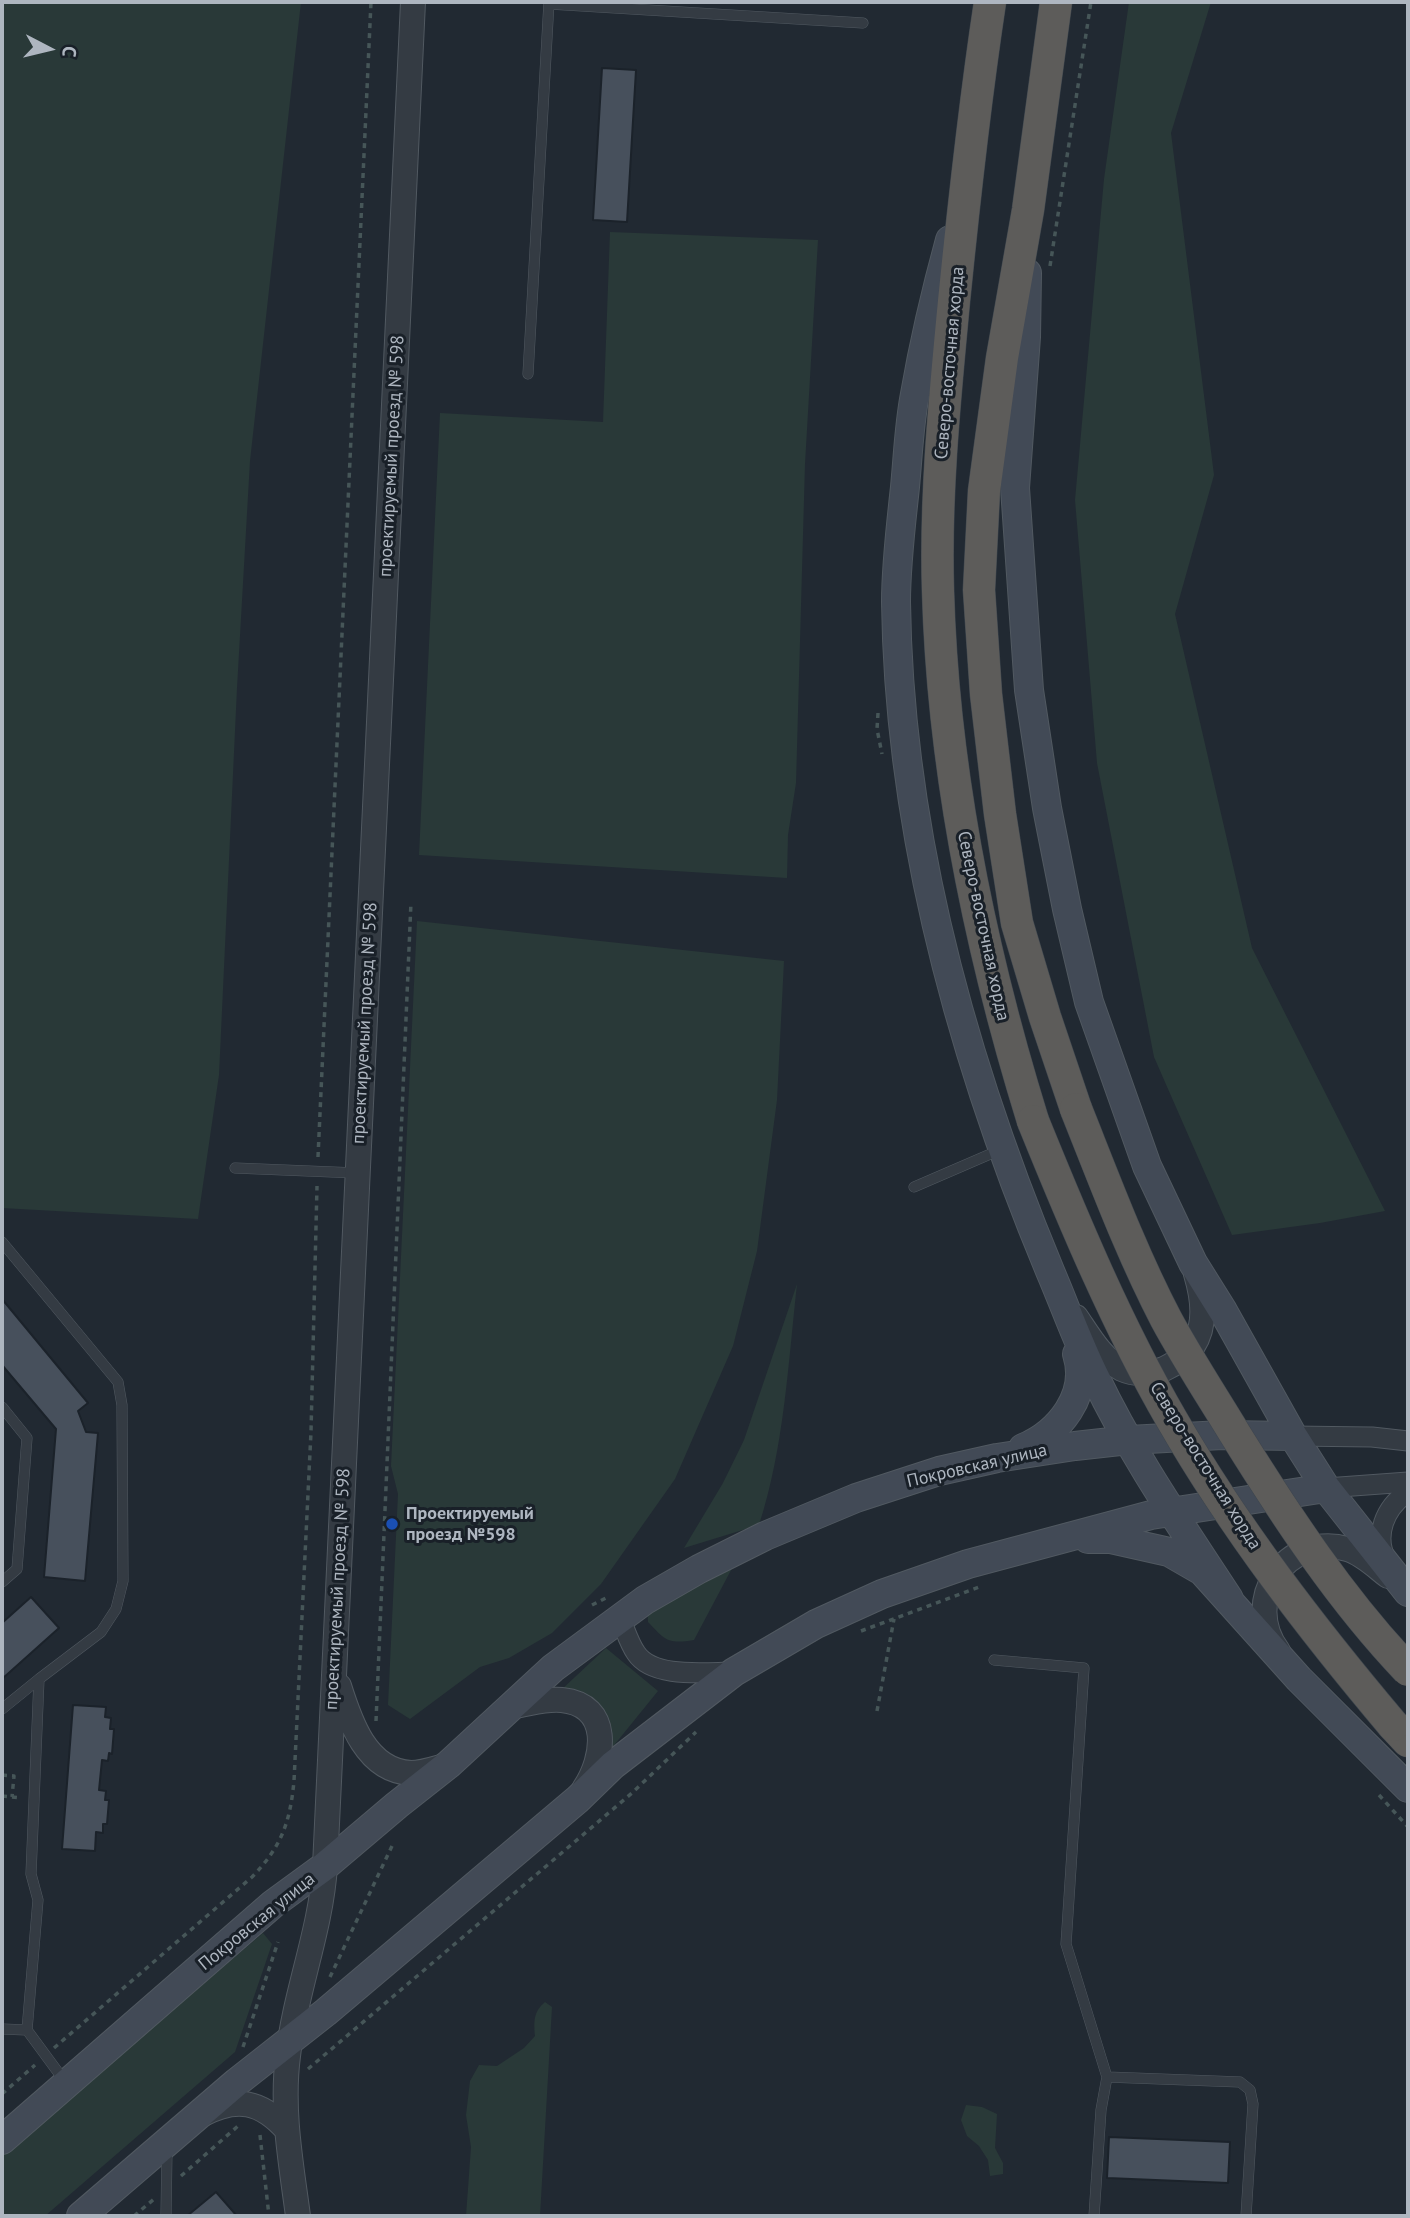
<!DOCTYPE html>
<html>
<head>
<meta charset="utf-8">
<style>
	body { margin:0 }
	#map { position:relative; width:1410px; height:2218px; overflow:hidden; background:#212932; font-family:"PT Sans",sans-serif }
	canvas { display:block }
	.frame { position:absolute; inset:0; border:4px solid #aeb6c0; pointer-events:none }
	.north { position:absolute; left:14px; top:14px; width:70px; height:70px; -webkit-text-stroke:5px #192028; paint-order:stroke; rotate:97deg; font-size:19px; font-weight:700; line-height:28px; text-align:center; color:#aeb6c0 }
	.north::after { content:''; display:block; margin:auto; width:24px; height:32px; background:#aeb6c0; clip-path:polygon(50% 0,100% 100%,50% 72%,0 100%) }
</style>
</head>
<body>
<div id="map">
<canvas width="1410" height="2218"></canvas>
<div class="frame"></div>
<div class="north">С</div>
</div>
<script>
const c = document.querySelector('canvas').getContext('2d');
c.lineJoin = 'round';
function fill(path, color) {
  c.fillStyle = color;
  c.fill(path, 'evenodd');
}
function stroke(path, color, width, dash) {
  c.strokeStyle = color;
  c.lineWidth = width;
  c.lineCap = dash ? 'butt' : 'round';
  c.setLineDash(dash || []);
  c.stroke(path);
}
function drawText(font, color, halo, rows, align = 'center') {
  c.font = font + ' "PT Sans",sans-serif';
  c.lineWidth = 6;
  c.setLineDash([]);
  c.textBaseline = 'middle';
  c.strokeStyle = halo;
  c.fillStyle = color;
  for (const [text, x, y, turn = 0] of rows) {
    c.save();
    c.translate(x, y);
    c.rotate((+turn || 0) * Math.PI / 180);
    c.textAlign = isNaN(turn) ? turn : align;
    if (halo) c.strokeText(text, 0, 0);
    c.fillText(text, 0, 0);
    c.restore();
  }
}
const green = new Path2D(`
	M2,2h299l-51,459 -13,227 -18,387 -21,144 -196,-11z
	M1129,2h82l-40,131 43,342 -39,139 77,334 133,263 -65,12 -88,12 -78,-178 -57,-294 -22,-263 29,-321z
	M610,232l208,8 -13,224 -9,319 -8,52 -1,43 -368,-23 21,-442 163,9z
	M417,921l367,40 -7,139 -20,151 -24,95 -58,133 -74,105 -49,49 -43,25 -29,9 -70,52 -22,-14 10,-211 -7,-28z
	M797,1284c-9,81 -13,164 -38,241l-75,23 39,-65 21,-43z
	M738,1557l-44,83c-26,4 -28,1 -46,-18l-1,-18z
	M606,1648l52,43 -47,58 -51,-58z
	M263,1933l9,11 -37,108 -190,164h-43v-61z
	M545,2002l7,5 -12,209h-74l5,-69 -5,-32 4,-34 9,-16 18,1 27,-18 11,-12c-1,-14 -2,-24 10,-34z
	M966,2105l16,2 15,7 -2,34 8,15v11l-13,2 -2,-16 -9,-14 -12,-10 -6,-16z`);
const building = new Path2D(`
	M602,68l34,2 -9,152 -34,-2z
	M2,1299l86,104 -10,8 8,21 12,1 -13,148 -41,-4 12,-148 -54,-64z
	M31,1597l28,31 -57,51v-56z
	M73,1705l33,2 -1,10 6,1 -1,11h4l-2,25 -3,-1 -1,8 -6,-1 -3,30 7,1 -1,9h4l-2,24h-4v9l-7,-1 -1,19 -33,-2z
	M1109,2137l121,5 -2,41 -121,-5z
	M216,2192l21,24h-50z`);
const path = new Path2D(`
	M1050,266l41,-264
	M878,713l-1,16 5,25
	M318,1157l53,-1155
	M592,1605l14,-7
	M861,1631l118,-44
	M877,1711l17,-92
	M376,1721l35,-819
	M2,1775l12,1 -2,21
	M1379,1795l29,32
	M2,1796l19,2
	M330,1977l62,-131
	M243,2047l35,-105
	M54,2048l198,-171c30,-31 38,-55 42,-96l17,-349 6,-246
	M308,2069l324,-276 64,-61
	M2,2094l33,-29
	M260,2135l9,81
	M181,2176l57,-50
	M134,2216l20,-17`);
const service = new Path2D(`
	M549,4l314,19
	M528,374l21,-372
	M235,1168l122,5
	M914,1187l88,-38
	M2,1242l116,140 4,23 1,176 -7,28 -15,23 -62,47 -8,195 7,26 -11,130
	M2,1407l25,31 -10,131 -15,13
	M994,1660l90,8 -18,276 41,133 133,5 10,8 3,14 -7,112
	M2,1709l37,-30
	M2,2029l25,1 39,53
	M166,2216l1,-66
	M1094,2216l7,-106 6,-33`);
const minor = new Path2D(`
	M1293,1436l79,1 36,4
	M1326,1488l82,-6
	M1387,1561c-14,-25 -2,-54 21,-69
	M620,1618c5,11 9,25 16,35 17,26 70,19 98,19`);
const tertiary = new Path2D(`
	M1076,1317c13,19 25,41 46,52 13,6 29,5 42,0 42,-19 44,-55 32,-95
	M1278,1651c-37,-49 7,-119 69,-102 15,4 28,17 41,27
	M339,1686c11,35 27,85 72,87 12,0 25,-5 37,-8
	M513,1706c16,-2 33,-8 49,-6 50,5 43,58 22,89
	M201,2115c36,-19 60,-14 86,15
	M298,2216c-7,-53 -17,-107 -10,-160 7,-64 33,-125 37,-190l88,-1864`);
const secondary = new Path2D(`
	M950,240c-14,51 -26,102 -35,154 -6,31 -7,62 -10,93 -4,38 -9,77 -9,115 3,230 66,458 154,669 15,35 28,72 45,106 37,78 87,150 134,222
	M1027,273l-1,64 -11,151 14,202 18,118 20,101 22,93 58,164 46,97 30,48 70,125 33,52 82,104
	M1023,1448c36,-15 67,-53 54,-94
	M1088,1539h23l58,13 33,19 97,108 109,109
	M2,2140l271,-236 52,-38 72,-61 52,-41 104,-96 92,-68 54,-31 66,-33 91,-38 83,-27 58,-13 78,-12 54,-6 93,-5 71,1
	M81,2216l156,-134 89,-70 252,-213 35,-34 121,-93 82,-48 66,-30 86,-30 183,-49 175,-27`);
const trunk = new Path2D(`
	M990,2c-15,99 -26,199 -36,299 -9,96 -19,193 -16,290 5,180 42,359 95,530
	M1056,2l-28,208 -26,148 -18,133 -5,99 7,104 14,120 17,109 28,94 31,92
	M1393,1725l15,16`);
const trunkBridge = new Path2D(`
	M1076,1109c28,70 55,143 90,210 21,39 46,77 69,115 51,82 106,166 173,236
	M1033,1121c41,101 84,204 139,299 63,109 140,209 221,305`);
const markers = [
	[392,1524,7,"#1a4fb4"]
];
const streetNames = [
	["Северо-восточная хорда",950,363,-85],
	["проектируемый проезд № 598",392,456,-87],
	["Северо-восточная хорда",983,926,78],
	["проектируемый проезд № 598",365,1023,-87],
	["Покровская улица",977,1466,-13],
	["Северо-восточная хорда",1205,1466,58],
	["проектируемый проезд № 598",338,1589,-87],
	["Покровская улица",257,1922,-39]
];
const poiNames = [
	["Проектируемый",406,1514],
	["проезд №598",406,1535]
];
fill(green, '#293938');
fill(building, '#47505c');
stroke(building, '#1b222a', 2);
stroke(service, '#515961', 11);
stroke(minor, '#515961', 21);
stroke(tertiary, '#515961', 26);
stroke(secondary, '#515961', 30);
stroke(trunk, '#3e464e', 33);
stroke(path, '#465658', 3.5, [5, 5]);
stroke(service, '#343b43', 10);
stroke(minor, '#343b43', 19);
stroke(tertiary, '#343b43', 24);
stroke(secondary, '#424a56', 28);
stroke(trunk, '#5d5c5a', 32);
stroke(trunkBridge, '#3e464e', 33, []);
stroke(trunkBridge, '#5d5c5a', 32);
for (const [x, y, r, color] of markers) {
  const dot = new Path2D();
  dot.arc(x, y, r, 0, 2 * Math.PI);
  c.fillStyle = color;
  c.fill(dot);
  stroke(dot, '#192028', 2.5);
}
drawText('18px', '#aeb6c0', '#192028', streetNames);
drawText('bold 18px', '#aeb6c0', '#192028', poiNames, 'left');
</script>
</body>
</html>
